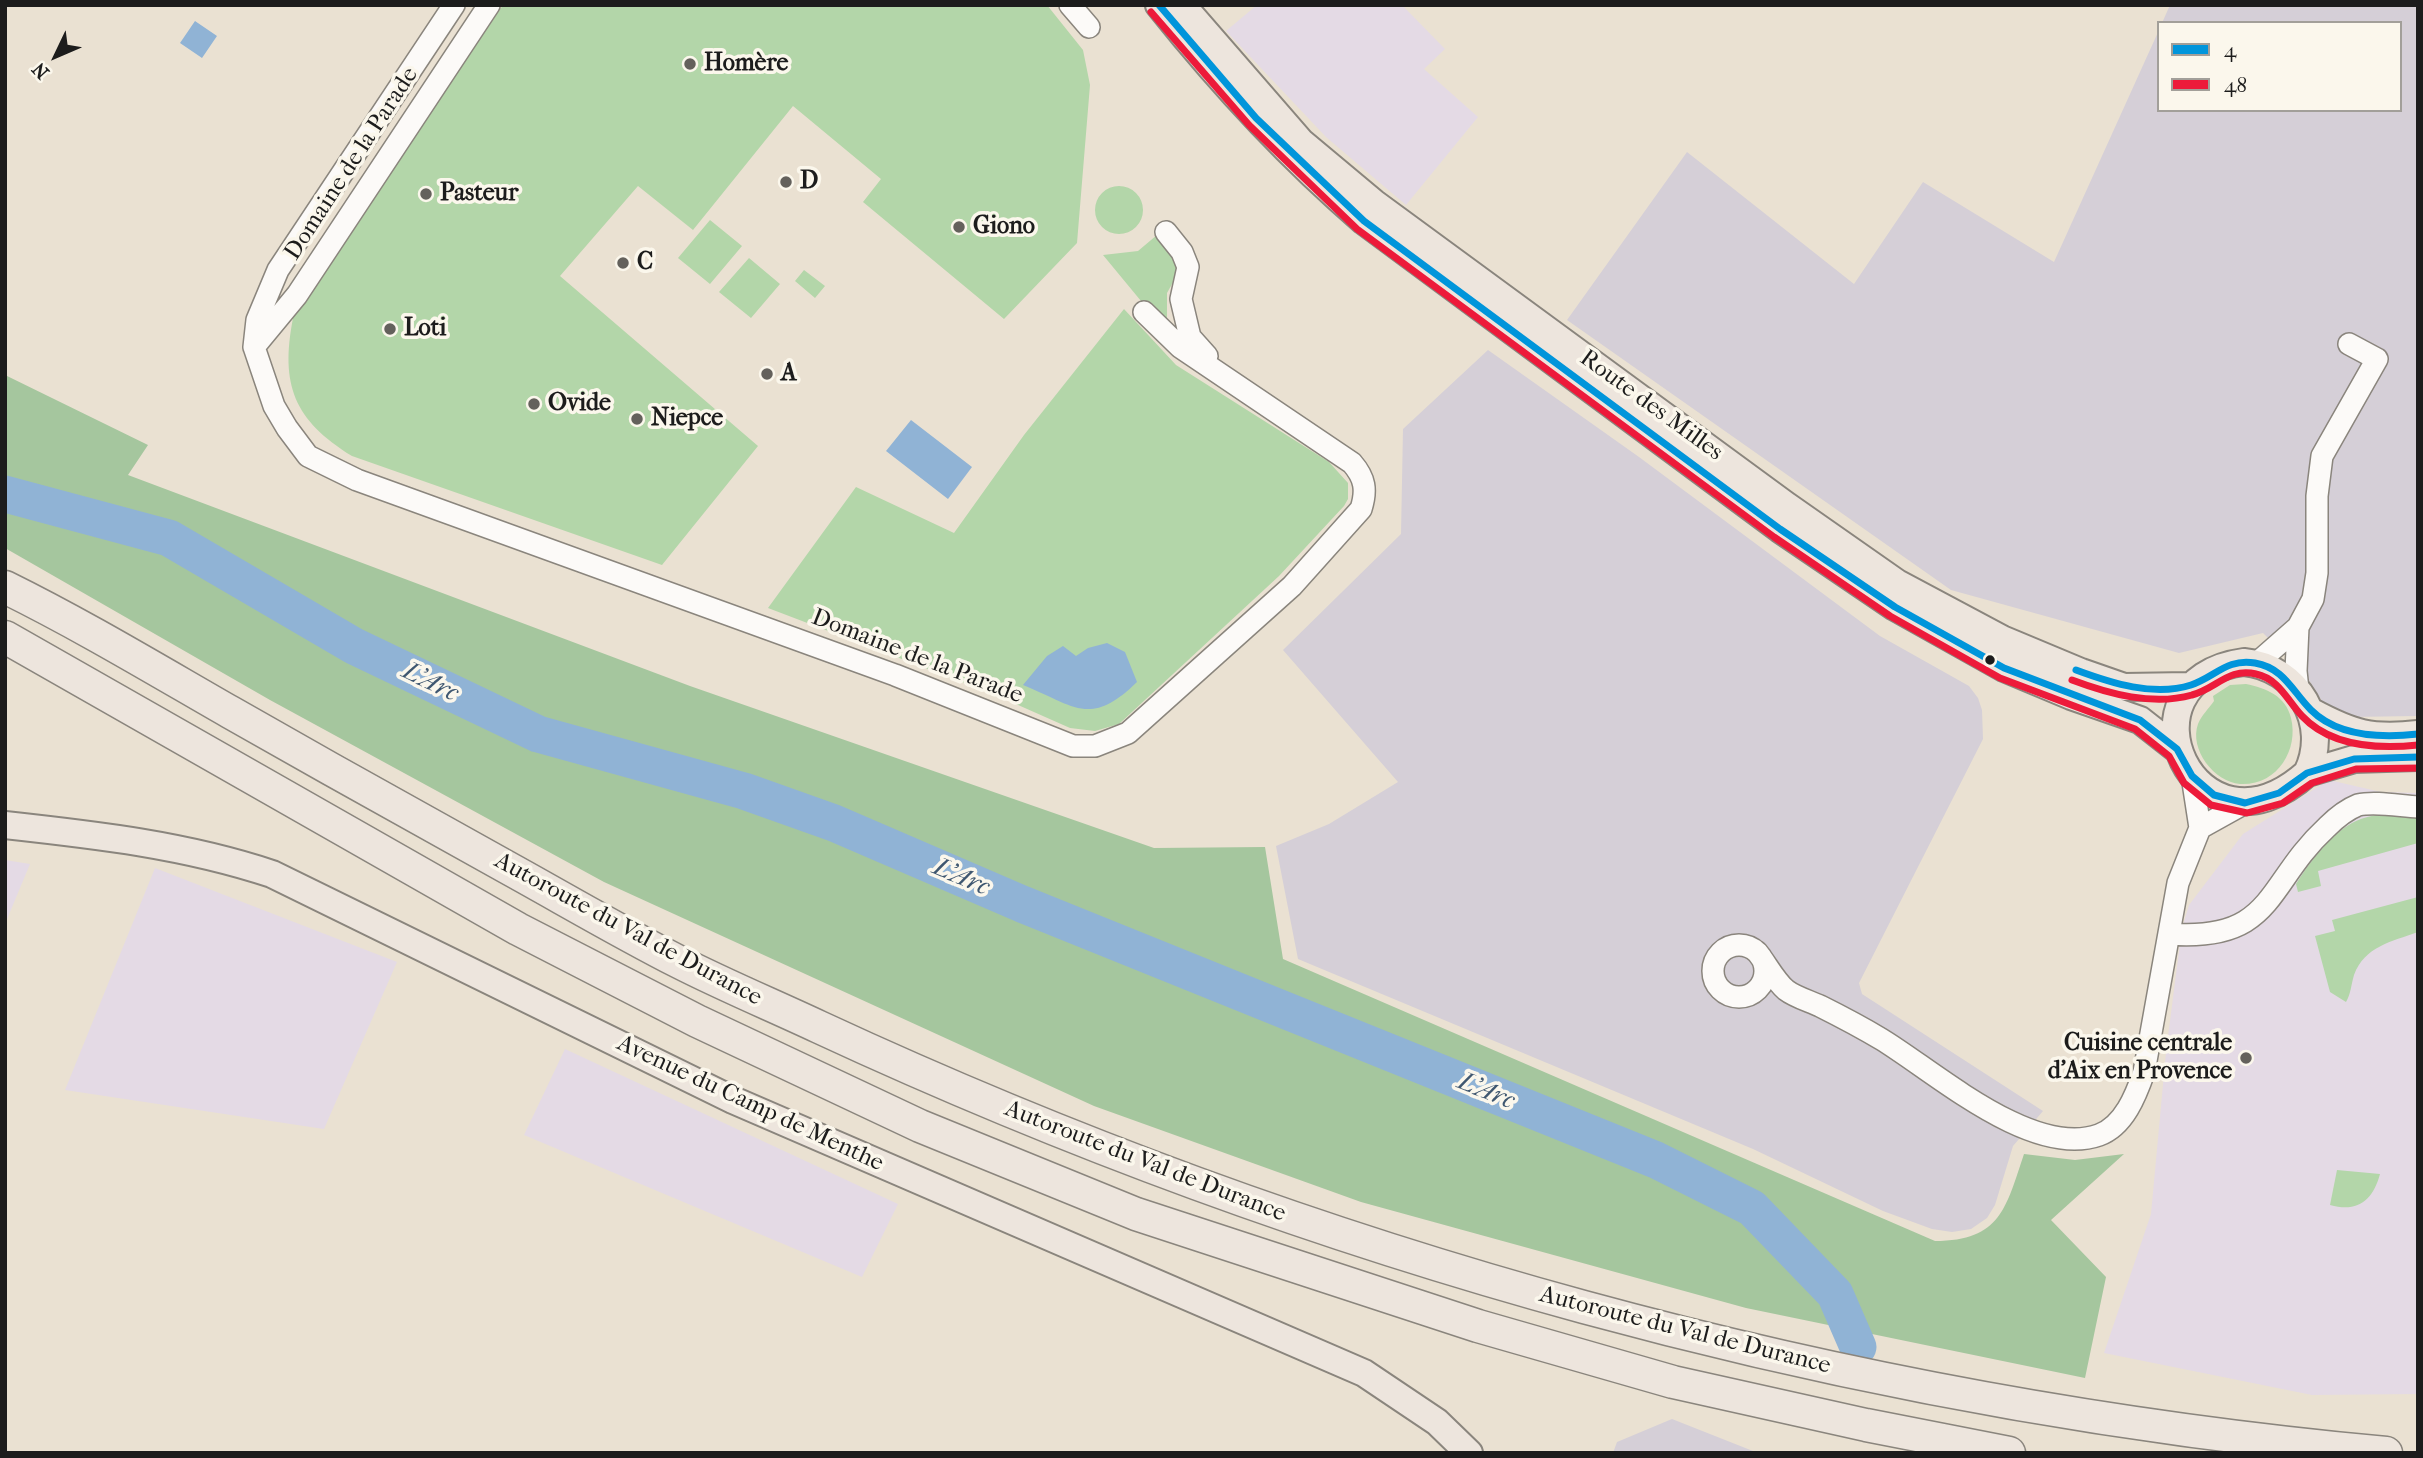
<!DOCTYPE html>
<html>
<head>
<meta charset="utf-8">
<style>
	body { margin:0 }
	#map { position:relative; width:2423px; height:1458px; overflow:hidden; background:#eae1d2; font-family:"IM FELL French Canon",serif }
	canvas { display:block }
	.frame { position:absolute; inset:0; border:7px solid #1c1c1c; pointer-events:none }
	.legend { position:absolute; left:2157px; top:21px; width:245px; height:91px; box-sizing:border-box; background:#fbf7ec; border:2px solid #a29f99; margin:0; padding:9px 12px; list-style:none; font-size:21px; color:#1c1c1c }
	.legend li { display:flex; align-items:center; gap:14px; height:35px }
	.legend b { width:35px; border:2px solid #a29f99 }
	.north { position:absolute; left:21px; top:21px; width:70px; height:70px; -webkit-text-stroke:5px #fbf7ec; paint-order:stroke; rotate:226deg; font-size:19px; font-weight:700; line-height:28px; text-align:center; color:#1c1c1c }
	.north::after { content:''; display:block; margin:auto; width:24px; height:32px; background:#1c1c1c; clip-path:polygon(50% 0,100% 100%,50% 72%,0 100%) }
</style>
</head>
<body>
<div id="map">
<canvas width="2423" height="1458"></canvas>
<div class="frame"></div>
<ul class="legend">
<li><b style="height:9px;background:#0095db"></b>4</li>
<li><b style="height:9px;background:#ed1a3a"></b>48</li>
</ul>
<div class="north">N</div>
</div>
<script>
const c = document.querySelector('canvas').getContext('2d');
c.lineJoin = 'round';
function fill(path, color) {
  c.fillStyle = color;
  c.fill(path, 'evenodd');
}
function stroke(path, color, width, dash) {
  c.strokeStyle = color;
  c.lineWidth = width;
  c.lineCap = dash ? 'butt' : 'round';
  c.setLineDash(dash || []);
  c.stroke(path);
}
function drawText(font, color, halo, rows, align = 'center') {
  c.font = font + ' "IM FELL French Canon",serif';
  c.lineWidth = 7;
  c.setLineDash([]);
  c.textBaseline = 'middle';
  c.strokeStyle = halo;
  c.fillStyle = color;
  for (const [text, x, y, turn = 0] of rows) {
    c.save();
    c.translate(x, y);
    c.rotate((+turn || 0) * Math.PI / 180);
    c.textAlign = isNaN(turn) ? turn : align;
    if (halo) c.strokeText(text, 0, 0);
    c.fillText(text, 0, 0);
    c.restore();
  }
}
const built = new Path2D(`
	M1257,5h145l43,44 -21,20 54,48 -72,88 -80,-68 -100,-106z
	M2329,780l52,12 37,1v601l-106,1 -208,-42 47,-139 15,-162 16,-124 7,-23 54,-71z
	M5,860l25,4 -25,60z
	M155,868l242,94 -73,167 -259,-39z
	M565,1049l333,155 -36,73 -338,-142z`);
const industrial = new Path2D(`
	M2170,5h248v711l-69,1 -27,-16 -15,-24 -44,-44 -84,20 -228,-63 -384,-270 120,-168 167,132 69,-102 131,80 105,-232v80h241v-87h-238z
	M1488,350l151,107 241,179 89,50 9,12 4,12 1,29 -124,244 3,11 181,117 -30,35 -18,59 -8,13 -16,11 -19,3 -20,-3 -49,-18 -130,-62 -455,-190 -22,-113 53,-22 69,-42 -115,-132 118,-116 2,-105z
	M1672,1419l86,34h-145l4,-11z`);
const green = new Path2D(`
	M503,5h544l36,45 7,35 -13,158 -73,76 -141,-117 18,-23 -88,-73 -100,124 -55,-44 -78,90 198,170 -96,119 -310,-109c-58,-36 -72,-71 -59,-138z
	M1095 210a24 24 0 1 1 48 0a24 24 0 1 1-48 0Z
	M710,220l32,26 -32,38 -32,-26z
	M1157,235l21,29 -2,13 -9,16v31h-7l-57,-69 35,-4z
	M749,258l31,26 -29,34 -32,-26z
	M804,270l21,16 -10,12 -20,-17z
	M1124,309l52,56 153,97 19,21v16l-4,7 -65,70 -160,148 -24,7 -25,-3 -79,-35 -223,-85 88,-121 98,46 70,-98z
	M2246,684c20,4 40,12 45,34 8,32 -14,68 -51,66 -26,-2 -51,-35 -42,-60 3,-8 11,-16 16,-23l-1,-5 17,-11z
	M2405,812l13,1v30l-100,28 3,15 -23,6 -2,-8c13,-21 36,-52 60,-63 14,-7 34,-7 49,-9z
	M2418,897v35c-27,10 -53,14 -64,43 -3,10 -3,18 -8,27l-16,-10 -15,-56 20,-5 -3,-11z
	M2337,1170l43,4c-7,26 -22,39 -50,31z`);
const forest = new Path2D(`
	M5,375l143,70 -20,30 562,211 464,162 111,-1 18,112 652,282c66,0 71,-34 89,-87l51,6 49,-6 -73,66 55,57 -21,101 -339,-70 -385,-106 -267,-96 -490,-224 -334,-182 -265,-152z`);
const water = new Path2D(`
	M195,21l22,15 -15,22 -22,-15z
	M911,420l61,47 -24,32 -62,-48z
	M1107,643l18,9 12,30c-47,46 -62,24 -114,3l24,-29 16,-10 13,10 12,-8z`);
const river = new Path2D(`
	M5,494l164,44 185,108 184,88 206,57 90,32 188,81 634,256 96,48 83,86 23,53`);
const minor = new Path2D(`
	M454,5l-176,265 -21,50 -3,27 20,59 13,22 21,28 49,24 538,195 178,71h22l33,-13 164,-147 69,-77c6,-19 4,-31 -9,-46l-172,-116 -36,-35
	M1070,5l19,22
	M1166,232l16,20 6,15 -7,32 9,38 17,19
	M254,347l43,-52 192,-290
	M2298,627l15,-28 4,-26v-77l5,-40 55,-97 -28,-15
	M2257,663l41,-36 -2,44 2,19
	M2200,828l45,-25
	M2169,934c106,8 96,-50 158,-107 8,-8 21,-18 31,-22 17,-4 42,1 60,2
	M1713 971a26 26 0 1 1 52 0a26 26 0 1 1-52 0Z
	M1757,952c9,11 18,29 29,38 9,7 23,11 34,16 20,10 41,21 61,33 53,32 151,120 218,96 25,-9 37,-40 45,-63l34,-189 22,-55 -8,-52`);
const major = new Path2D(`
	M1159,5c63,79 128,150 205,216l416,308 115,78 109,61 67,28 69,24 37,29
	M1182,5l119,137 73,61 413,303 110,77 105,56 79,33 43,15 65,-1
	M2244,662c54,5 87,62 63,111 -111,99 -197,-93 -63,-111z
	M2312,712c41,22 59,27 106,22
	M2307,773l47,-14 64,-2
	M5,825c91,10 180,20 267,49l461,226 631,273 73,49 32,31`);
const highway = new Path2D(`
	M5,587c77,38 150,82 225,125 93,53 186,105 280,157 56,31 112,64 169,93 45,23 93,43 140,65 493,229 1025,376 1567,426
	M5,637l513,292 179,92 223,105 216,88 342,112 195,56 193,43 143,28`);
const bus1 = new Path2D(`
	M1159,5l97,113 108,103 416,308 115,78 109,61 136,52 37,29 15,27 22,19 31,8 34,-10 28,-20 47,-14 64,-2
	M2076,670c35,13 78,27 115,15 24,-8 36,-27 64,-22 29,5 37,28 56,47 27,27 71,28 107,24`);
const bus2 = new Path2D(`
	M1151,12l98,113 108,104 417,308 116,79 110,62 135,51 34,27 15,27 27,22 36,8 36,-10 29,-20 44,-14 62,-1
	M2072,680c37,14 81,26 120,15 24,-6 37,-28 64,-21 23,5 31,26 46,42 29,31 78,33 116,29`);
const markers = [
	[690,64,7,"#64615c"],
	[786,182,7,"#64615c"],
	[426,194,7,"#64615c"],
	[959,227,7,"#64615c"],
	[623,263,7,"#64615c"],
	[390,329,7,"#64615c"],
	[767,374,7,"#64615c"],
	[534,404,7,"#64615c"],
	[637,419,7,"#64615c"],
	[1990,660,6,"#1c1c1c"],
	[2246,1058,7,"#64615c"]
];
const poiNames = [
	["Homère",704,64],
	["D",800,182],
	["Pasteur",440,194],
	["Giono",973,227],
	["C",637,263],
	["Loti",404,329],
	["A",781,374],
	["Ovide",548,404],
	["Niepce",651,419],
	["Cuisine centrale",2232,1044,"right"],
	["d'Aix en Provence",2232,1072,"right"]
];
const streetNames = [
	["Domaine de la Parade",352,164,-57],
	["Route des Milles",1651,406,36],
	["Domaine de la Parade",917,657,21],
	["Autoroute du Val de Durance",628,930,28],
	["Avenue du Camp de Menthe",750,1104,25],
	["Autoroute du Val de Durance",1145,1162,21],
	["Autoroute du Val de Durance",1685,1331,14]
];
const waterNames = [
	["L'Arc",430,683,26],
	["L'Arc",961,878,23],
	["L'Arc",1486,1092,22]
];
fill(built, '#e4dae5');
fill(industrial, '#d5cfd7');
fill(green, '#b3d6a9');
fill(forest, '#a5c69e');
fill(water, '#90b3d5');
stroke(river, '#90b3d5', 37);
stroke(minor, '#8a857d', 24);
stroke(major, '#8a857d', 30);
stroke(highway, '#8a857d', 35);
stroke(minor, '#fcfaf8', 21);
stroke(major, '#ede5dd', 26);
stroke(highway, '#ede5dd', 32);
stroke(bus1, '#0095db', 7);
stroke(bus2, '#ed1a3a', 7);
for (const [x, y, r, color] of markers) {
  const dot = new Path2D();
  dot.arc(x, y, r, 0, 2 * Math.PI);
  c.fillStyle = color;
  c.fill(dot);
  stroke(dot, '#fbf7ec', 2.5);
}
drawText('bold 24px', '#1c1c1c', '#fbf7ec', poiNames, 'left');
drawText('24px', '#1c1c1c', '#fbf7ec', streetNames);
drawText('italic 26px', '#3f5770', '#fbf7ec', waterNames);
</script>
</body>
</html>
